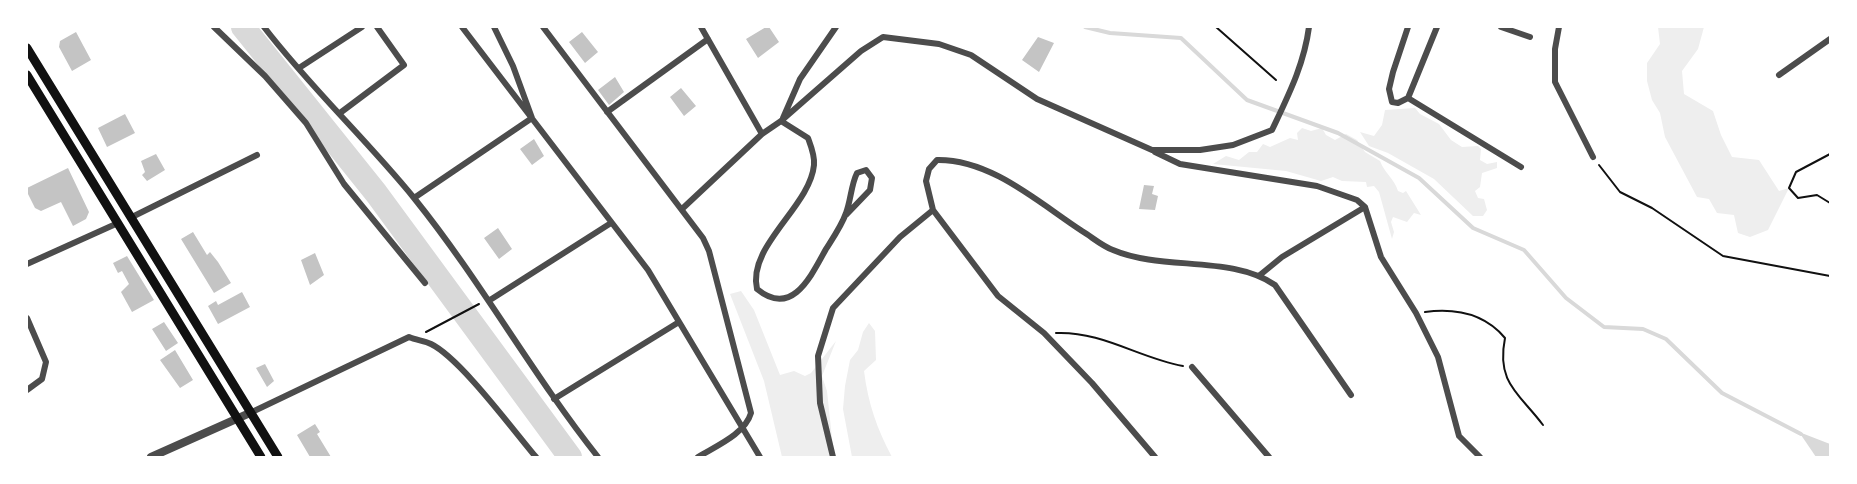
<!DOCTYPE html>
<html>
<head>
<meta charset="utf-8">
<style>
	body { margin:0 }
	#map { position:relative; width:1857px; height:484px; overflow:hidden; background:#fff; font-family:"IBM Plex Sans",sans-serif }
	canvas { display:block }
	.frame { position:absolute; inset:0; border:28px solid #fff; pointer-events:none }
</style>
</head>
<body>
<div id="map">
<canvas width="1857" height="484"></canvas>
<div class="frame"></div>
</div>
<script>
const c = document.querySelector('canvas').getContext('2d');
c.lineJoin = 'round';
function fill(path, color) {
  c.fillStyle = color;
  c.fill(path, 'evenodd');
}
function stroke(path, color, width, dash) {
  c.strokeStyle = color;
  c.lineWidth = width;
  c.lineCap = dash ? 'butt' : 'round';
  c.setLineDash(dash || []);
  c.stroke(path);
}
const green = new Path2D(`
	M1658,27h46l-6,22 -16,22 2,23 29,17 8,24 11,22 27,3 20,31 10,-3 -21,42 -18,7 -12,-4 -4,-18 -17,-2 -8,-14 -12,-2 -32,-60 -5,-24 -8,-13 -5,-19v-18l13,-19z
	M1415,108l5,6 19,10 12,16 11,7 16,-1 3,3 -1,11 7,4 10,-2v6l-15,5 -2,14 -5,4 3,7 6,1 3,11 -4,6h-10l-39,-37 -46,-26 -19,-7 -9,-14 14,4 8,-11 3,-15z
	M1302,128l9,3 11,-3 4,7 9,5 11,-6 11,6 8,12 15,9c5,13 14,17 18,30l5,2 3,-2 15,24 -7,-2 -7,9 -14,-5 -2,5 3,10 -2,7 -13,-47 -5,-6 -7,1 -1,-5 -24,-1 -9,-4 -12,4 -35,-10 -73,-7 13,-8 13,4 10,-8h8l6,-8 7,3 20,-9 8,2 -1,-7z
	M741,291l13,19 26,65 14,-4 11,5 6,-3 25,-32 -14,35 5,15 7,66h-52l-18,-76 -34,-87z
	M869,323l6,8 1,29 -12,11c4,32 13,58 28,86h-40l-9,-48 2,-23 5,-26 8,-10 5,-18z`);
const water = new Path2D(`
	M1799,432l31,12v13h-14z`);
const stream = new Path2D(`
	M1085,27l25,6 71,5 66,62 91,33 81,45 54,50 51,22 42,48 38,29 39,2 23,10 56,54 79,41`);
const river = new Path2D(`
	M243,27l133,166 194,264`);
const building = new Path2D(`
	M766,27h3l10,15 -21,16 -12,-19z
	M76,32l15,28 -19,11 -13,-24 1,-6z
	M582,32l16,20 -13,11 -16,-21z
	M1038,37l16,6 -15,29 -17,-12z
	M615,77l9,15 -15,13 -11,-15z
	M681,88l15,18 -12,10 -14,-19z
	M125,114l10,19 -28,14 -9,-19z
	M534,139l10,17 -12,9 -12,-16z
	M156,154l9,16 -18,11 -5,-6 3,-3 -4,-11z
	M68,168l21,44 -3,7 -13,7 -12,-24 -20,9 -6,-3 -8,-16v-4z
	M1144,185l10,1 -2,8 6,2 -3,14 -16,-1z
	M498,228l14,21 -13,10 -15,-21z
	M193,232l14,23 3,-3 8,10 13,21 -17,10 -33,-54z
	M315,253l9,22 -14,10 -9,-25z
	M127,256l27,44 -22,12 -11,-20 8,-8 -7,-13 -4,2 -5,-10z
	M242,292l8,15 -32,17 -10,-18 8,-5 2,4z
	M164,322l14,21 -12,8 -14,-22z
	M175,350l18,30 -13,8 -20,-28z
	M265,364l9,17 -7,6 -11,-19z
	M315,424l5,8 -3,2 14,23h-21l-13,-22z`);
const path = new Path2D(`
	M1216,27l60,53
	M1830,154l-34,18 -7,16 9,10 19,-3 13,8
	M1599,165l21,27 32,16 71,48 107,20
	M1425,312c31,-4 59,1 80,26 -9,45 14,55 38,87
	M426,332l53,-28
	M1056,333c46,-2 83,25 127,33`);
const minor = new Path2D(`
	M214,27l51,49 41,47 38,61 81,99
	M264,27c46,60 102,112 150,171 67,83 118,176 184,259
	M462,27l186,243 112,187
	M543,27l160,211 6,13 42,162c-6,21 -35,33 -53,44
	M701,27l61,107
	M1408,27l-15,45 -4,17 3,13 6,1 10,-5 29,-71
	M1501,27l29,10
	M1559,27l-4,22v33l38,75
	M299,68l63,-41
	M1779,75l51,-36
	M1408,98l113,69
	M607,112l101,-73
	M340,113l64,-48 -27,-38
	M783,118l17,-39 36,-52
	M781,121l27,17c3,8 7,18 6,27 -4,42 -67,81 -57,124 35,29 54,-13 69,-40 7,-11 16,-24 20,-36 5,-13 5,-28 11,-40l9,-3 6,8 -2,12 -24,25
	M1155,152l25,12 137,22 40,14 8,7 16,50 35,56 22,44 21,79 21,21
	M414,198l118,-80 -19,-52 -19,-39
	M682,209l80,-75 19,-13 80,-70 22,-14 56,7 32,11 66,44 115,51h48l33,-5 39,-15c16,-34 32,-65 37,-103
	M132,217l125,-62
	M27,264l91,-41
	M1260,275l22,-18 83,-50
	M490,300l121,-77
	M27,318l19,44 -4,17 -15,11
	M1192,367l77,90
	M554,399l125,-77
	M252,412l157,-75c7,3 16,4 22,7 29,14 82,86 105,113
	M833,457l-13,-54 -2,-47 15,-48 67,-71 33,-27
	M1155,457l-63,-74 -48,-50 -46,-37 -65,-86 -7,-29 3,-12 8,-9c54,-1 102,43 145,71 10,6 20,15 31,19 49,21 119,5 162,35l76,110`);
const tertiary = new Path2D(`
	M151,457l101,-45`);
const primary = new Path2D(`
	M27,48l251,409
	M27,75l234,382`);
fill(green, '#eee');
fill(water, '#d9d9d9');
stroke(stream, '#d9d9d9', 4);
stroke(river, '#d9d9d9', 24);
fill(building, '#c4c4c4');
stroke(path, '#111', 2);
stroke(minor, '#4c4c4c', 6);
stroke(tertiary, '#4c4c4c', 8);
stroke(primary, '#111', 9);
</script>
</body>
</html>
